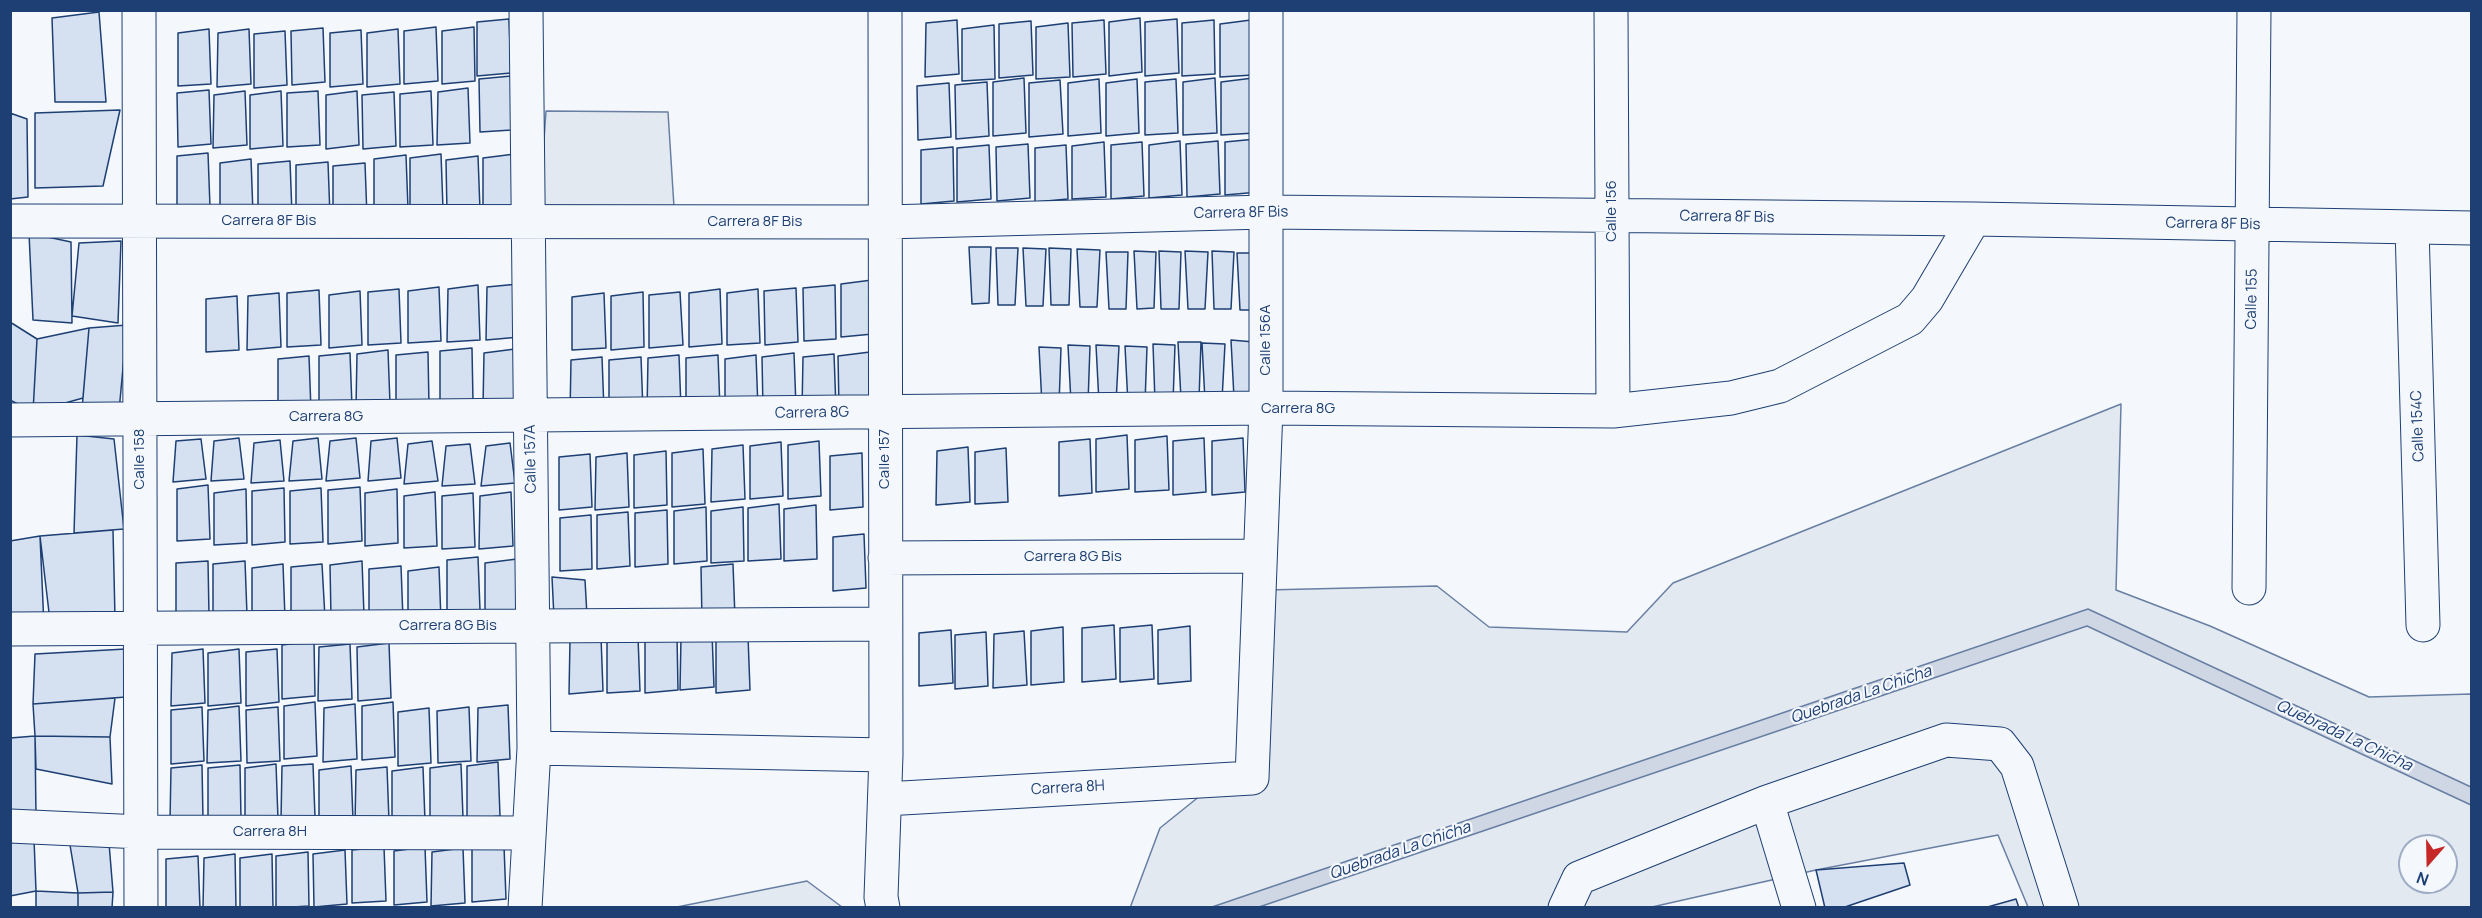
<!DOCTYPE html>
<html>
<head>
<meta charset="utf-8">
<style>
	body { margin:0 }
	#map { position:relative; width:2482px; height:918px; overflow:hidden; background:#f4f7fb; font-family:Manrope,sans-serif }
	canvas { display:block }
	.frame { position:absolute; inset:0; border:12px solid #1d3f73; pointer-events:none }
	.north { position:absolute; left:2398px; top:834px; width:60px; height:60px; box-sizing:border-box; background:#f4f7fb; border:2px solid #9eadc5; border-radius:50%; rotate:200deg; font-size:16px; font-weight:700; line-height:24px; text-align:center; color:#1d3f73 }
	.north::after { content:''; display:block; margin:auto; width:21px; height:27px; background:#c62828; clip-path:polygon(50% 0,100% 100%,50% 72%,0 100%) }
</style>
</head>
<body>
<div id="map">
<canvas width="2482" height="918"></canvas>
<div class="frame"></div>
<div class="north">N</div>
</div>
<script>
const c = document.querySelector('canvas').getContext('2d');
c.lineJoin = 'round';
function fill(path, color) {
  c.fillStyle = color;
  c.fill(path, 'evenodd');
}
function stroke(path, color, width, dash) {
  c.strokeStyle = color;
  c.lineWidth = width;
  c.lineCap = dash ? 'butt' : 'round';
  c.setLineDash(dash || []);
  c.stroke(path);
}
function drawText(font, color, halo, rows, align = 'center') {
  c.font = font + ' Manrope,sans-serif';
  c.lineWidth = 4.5;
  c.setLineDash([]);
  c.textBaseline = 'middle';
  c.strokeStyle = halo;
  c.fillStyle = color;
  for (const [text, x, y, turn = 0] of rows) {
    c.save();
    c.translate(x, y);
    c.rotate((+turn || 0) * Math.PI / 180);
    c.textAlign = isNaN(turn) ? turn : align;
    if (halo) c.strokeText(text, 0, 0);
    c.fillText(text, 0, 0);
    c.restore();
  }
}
const green = new Path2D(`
	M546,111l122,1 6,95 -135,3z
	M2121,404l-5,186 94,36 159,71 102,-3v213h-443l-30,-72 -182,35 -164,37 -522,1 30,-80 107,-86 -1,-152 171,-4 52,41 138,5 46,-49zM2410,846h36v36h-36z
	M807,881l35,26h-165z`);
const water = new Path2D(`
	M2088,609l383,178v18l-384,-179 -828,281h-47z`);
const building = new Path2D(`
	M99,12l7,90h-51l-3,-84z
	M1140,18l2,54 -33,4v-54z
	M509,19l2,54 -34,3v-54z
	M1177,19l2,54 -34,3v-54z
	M957,20l2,54 -34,3 1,-54z
	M1104,20l2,54 -33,3 -1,-54z
	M1214,20l1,54 -33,2v-53z
	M1251,20l2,55 -33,2v-53z
	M1031,21l2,54 -34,3v-54z
	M1068,23l2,54 -34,2v-52z
	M994,25l1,54 -33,2v-52z
	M436,27l2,54 -34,3v-53z
	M474,27l1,54 -33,3v-53z
	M323,28l2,54 -33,3 -1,-54z
	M209,29l2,55 -33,2v-53z
	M249,29l2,55 -34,3 1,-54z
	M398,29l2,55 -33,3v-54z
	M361,30l2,54 -33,3v-54z
	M285,31l2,54 -33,3v-54z
	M511,76l1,54 -32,2 -1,-53z
	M1024,78l2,55 -33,3v-54z
	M1215,78l2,55 -34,2v-53z
	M1253,78l2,55 -34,2v-53z
	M1099,79l2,54 -33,3v-53z
	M1137,79l2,54 -33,3v-53z
	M1176,79l2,54 -33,2v-53z
	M1060,80l3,54 -34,3v-54z
	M987,82l2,54 -33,3 -1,-54z
	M949,83l2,54 -33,3 -1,-54z
	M468,88l2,55 -33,2 1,-53z
	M209,90l2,54 -33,3 -1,-54z
	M245,91l2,54 -34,3 1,-53z
	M281,91l2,55 -33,3v-54z
	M318,91l2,54 -33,2v-54z
	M357,91l2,54 -33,4v-54z
	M431,91l2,54 -33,2v-53z
	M394,92l2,54 -33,3 -1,-54z
	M120,110l-17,76 -68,2v-75z
	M10,113l17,6 1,78 -18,2z
	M1256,139l3,53 -34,3v-53z
	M1180,141l2,54 -33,3v-53z
	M1218,141l2,53 -33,3 -1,-53z
	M1104,142l2,55 -34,2v-53z
	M1142,142l2,54 -33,3v-54z
	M1028,144l2,54 -33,3 -1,-54z
	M989,145l2,54 -34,3v-54z
	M1066,145l2,54 -33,3v-54z
	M953,147l1,54 -33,3v-54z
	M208,153l2,54 -33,2v-53z
	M441,154l2,55 -33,2v-53z
	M515,154l1,54 -33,3v-53z
	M406,155l2,54 -34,3v-53z
	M478,156l2,54 -33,3 -1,-53z
	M251,159l2,55 -33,3v-54z
	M290,161l2,54 -34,3v-54z
	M328,162l2,54 -34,3v-54z
	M365,163l2,54 -34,3v-54z
	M29,233l42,9 1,81 -39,-3z
	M121,241l-3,82 -46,-7 7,-73z
	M969,247h22l-2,56 -17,1z
	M996,248h22l-3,57h-17z
	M1023,248l23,1 -3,57h-17z
	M1049,248l22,1 -2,56h-18z
	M1077,249l23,1 -3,57h-17z
	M1134,251l22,1 -2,56 -17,1z
	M1159,251l22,1 -2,57h-18z
	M1185,251l23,1 -3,57h-17z
	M1212,251l22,1 -3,57h-17z
	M1106,252h22l-2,57h-17z
	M1237,253h23l-3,57h-17z
	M872,280l1,54 -32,3v-53z
	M518,284l2,53 -34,3 1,-53z
	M478,285l2,55 -33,2 1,-53z
	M835,285l1,54 -32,2 -1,-53z
	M439,287l2,54 -33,2v-52z
	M796,288l2,54 -33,3 -1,-54z
	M399,289l2,54 -33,2v-53z
	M720,289l2,55 -33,3v-54z
	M758,289l2,54 -33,2v-52z
	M319,290l2,55 -34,2v-54z
	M360,291l2,54 -33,3v-53z
	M643,292l1,55 -33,3v-54z
	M680,292l3,53 -34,3v-53z
	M279,293l2,54 -34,3 1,-54z
	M604,293l2,55 -34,2v-53z
	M237,296l2,54 -33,2v-53z
	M10,322l27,17 -4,73 -23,-12z
	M127,325l-8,86 -37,-2 7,-81z
	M89,328l-6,70 -50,14 4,-73z
	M1231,340l23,2 -3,56h-17z
	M1178,342h23l-2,57h-18z
	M1202,343l23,1 -3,56 -17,1z
	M1153,344l22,1 -2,57h-18z
	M1068,345l22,1 -2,57h-17z
	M1096,345l23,1 -3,57h-17z
	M1125,346l22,1 -2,56 -17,1z
	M1039,347l22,1 -2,57h-17z
	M472,348l1,54 -33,3v-54z
	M515,349l2,54 -34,3 1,-53z
	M388,350l2,54 -34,3 1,-53z
	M428,352l1,54 -33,3v-54z
	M870,352l2,54 -33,3 -1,-53z
	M350,353l2,54 -33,2v-53z
	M794,353l2,54 -33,3 -1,-53z
	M834,354l2,54 -34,2 1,-53z
	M679,355l2,54 -34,3 1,-54z
	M718,355l2,54 -34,3v-54z
	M756,355l2,54 -33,3v-53z
	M309,356l2,55 -33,2v-54z
	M602,357l2,54 -34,3 1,-54z
	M641,357l2,54 -34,3v-54z
	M77,435l37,4 10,90 -50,4z
	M1127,435l2,54 -33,3v-53z
	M1167,436l2,54 -34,2v-52z
	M239,438l5,41 -33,2 3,-40z
	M318,438l4,41 -33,2 4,-40z
	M356,438l4,40 -34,3 4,-40z
	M397,438l4,40 -33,3 3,-40z
	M1204,438l2,54 -33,3v-54z
	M1243,438l2,54 -33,3v-54z
	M201,439l5,40 -33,3 3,-41z
	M1090,439l2,54 -33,3v-54z
	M280,440l4,41 -33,2 3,-40z
	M432,441l6,40 -34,3 4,-40z
	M819,441l2,55 -33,3v-54z
	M781,442l2,54 -33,3v-53z
	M510,443l5,40 -34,3 5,-40z
	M470,444l5,40 -33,2 4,-40z
	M743,445l2,54 -34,3 1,-53z
	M968,447l2,55 -34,3 1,-54z
	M1006,448l2,54 -33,2v-52z
	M703,449l2,55 -33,3v-54z
	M666,451l1,54 -33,3v-53z
	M627,453l2,54 -34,3 1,-53z
	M862,453l1,54 -33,3v-54z
	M590,454l2,53 -33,3v-53z
	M208,485l2,54 -33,2v-52z
	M360,487l2,54 -34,3v-54z
	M284,488l1,54 -33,3v-54z
	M321,488l2,54 -33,2v-53z
	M246,489l1,54 -33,2v-52z
	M397,489l1,54 -33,3v-53z
	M435,492l2,54 -33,2v-52z
	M511,492l2,54 -34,3 1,-53z
	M473,493l2,54 -33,2v-53z
	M779,504l2,55 -33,2v-53z
	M816,505l1,54 -33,2v-52z
	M706,507l1,54 -33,3v-53z
	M743,507l1,54 -33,2v-52z
	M667,510l1,54 -33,3v-54z
	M628,512l2,54 -33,3v-54z
	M591,515l1,54 -32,2v-53z
	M113,530l2,88 -65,3 -10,-85z
	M864,534l2,54 -33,3v-54z
	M40,536l4,90 -34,1v-86z
	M478,557l2,53 -33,3v-53z
	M517,559l2,54 -34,3v-53z
	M208,561l1,54 -33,2v-54z
	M245,561l2,54 -34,3v-54z
	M362,561l2,54 -33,3 -1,-53z
	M283,564l2,54 -33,3v-53z
	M322,564l3,54 -34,2v-53z
	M733,564l2,54 -33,3 -1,-54z
	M401,566l2,54 -34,3v-54z
	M439,567l2,54 -33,3v-53z
	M552,577l33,3 2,36 -33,2z
	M1114,625l2,54 -34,3v-54z
	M1152,625l2,54 -34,3v-54z
	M1190,626l1,55 -33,3v-54z
	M1063,627l1,55 -33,3v-54z
	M951,630l2,53 -34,3v-53z
	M1024,631l3,54 -34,3 1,-54z
	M986,632l2,54 -33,3v-54z
	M712,633l2,54 -34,3 1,-53z
	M677,636l1,54 -33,3v-54z
	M748,636l2,54 -34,3v-54z
	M601,637l2,54 -34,3 1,-54z
	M638,637l2,54 -33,2v-52z
	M314,641l1,55 -33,3v-54z
	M389,643l2,55 -33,3 -1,-54z
	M350,644l2,55 -34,2 1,-54z
	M126,649v48l-93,7 2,-50z
	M203,649l2,54 -34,3 1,-53z
	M239,649l2,54 -33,3v-53z
	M277,649l2,53 -33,4v-54z
	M115,698l-5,39 -75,-1 -2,-32z
	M315,702l2,54 -33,3v-53z
	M393,702l2,55 -33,3v-54z
	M355,704l2,55 -34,3 1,-54z
	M508,705l2,54 -33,3 1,-54z
	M239,706l2,55 -34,2 1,-53z
	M202,707l2,54 -33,3v-54z
	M278,707l2,54 -33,2 -1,-53z
	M469,707l2,54 -33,2 -1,-52z
	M429,708l2,55 -33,3v-54z
	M35,736l1,80 -26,-6v-72z
	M35,736l75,1 2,47 -76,-15z
	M498,762l2,54 -33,3v-53z
	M276,764l2,55 -33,3v-54z
	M313,764l2,53 -34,3 1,-54z
	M461,764l2,54 -33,2v-52z
	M202,765l1,54 -33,2 1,-53z
	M240,765l1,54 -33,3v-54z
	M351,766l2,54 -34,3v-53z
	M387,767l2,54 -34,3 1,-54z
	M423,767l2,54 -33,3v-53z
	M34,839l2,52 -26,5v-53z
	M109,843l4,49 -35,1 -8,-48z
	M504,846l2,53 -34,3v-53z
	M384,847l2,54 -34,2v-53z
	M425,847l2,55 -33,3v-54z
	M463,848l2,55 -34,3 1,-54z
	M345,850l2,54 -33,3 -1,-53z
	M308,852l1,54 -33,2v-52z
	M235,854l1,54h-33l1,-50z
	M272,854l1,54h-33v-50z
	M198,856l2,52h-34v-49z
	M1904,863l6,22 -68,23h-17l-9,-38z
	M36,891l42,2v15h-42z
	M113,892l-1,16h-34v-15z
	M2016,899l3,9h-35z`);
const minor = new Path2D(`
	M139,10l2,898
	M1611,10l2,401
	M10,221l875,1 381,-10 708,7 498,9
	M2412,227l11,398
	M10,420l1256,-12 347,3 118,-13 49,-12 130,-67 17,-20 47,-80
	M885,558l375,-2
	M2249,588l5,-578
	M10,629l875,-5
	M534,748l352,7
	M885,799l367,-21 14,-370v-398
	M1767,802l32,106
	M10,826l131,6 388,1
	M525,908l9,-160 -8,-738
	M883,908l-2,-11 5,-142 -1,-745
	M1565,908l14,-30 188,-76 179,-62 54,4 17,22 45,142`);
const streetNames = [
	["Calle 156",1612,211,-90],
	["Carrera 8F Bis",1241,213,-1],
	["Carrera 8F Bis",1727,217,1],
	["Carrera 8F Bis",269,221],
	["Carrera 8F Bis",755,222],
	["Carrera 8F Bis",2213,224,1],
	["Calle 155",2252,299,-89],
	["Calle 156A",1266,340,-90],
	["Carrera 8G",1298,409],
	["Carrera 8G",812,413,-1],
	["Carrera 8G",326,417],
	["Calle 154C",2418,426,-92],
	["Calle 158",140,459,-90],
	["Calle 157A",531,459,-91],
	["Calle 157",885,459,-90],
	["Carrera 8G Bis",1073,557],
	["Carrera 8G Bis",448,626],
	["Carrera 8H",1068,788,-3],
	["Carrera 8H",270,832]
];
const waterNames = [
	["Quebrada La Chicha",1861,695,-19],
	["Quebrada La Chicha",2344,736,25],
	["Quebrada La Chicha",1400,851,-19]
];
fill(green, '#e3e9f0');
stroke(green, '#687fa3', 1.5);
fill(water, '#cfd7e4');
stroke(water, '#687fa3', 1.5);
fill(building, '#d5e0f0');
stroke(building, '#1d3f73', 1.5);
stroke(minor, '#1d3f73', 35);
stroke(minor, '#f4f7fb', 33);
drawText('15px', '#1d3f73', '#f4f7fb', streetNames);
drawText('italic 16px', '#1d3f73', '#f4f7fb', waterNames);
</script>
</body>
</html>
